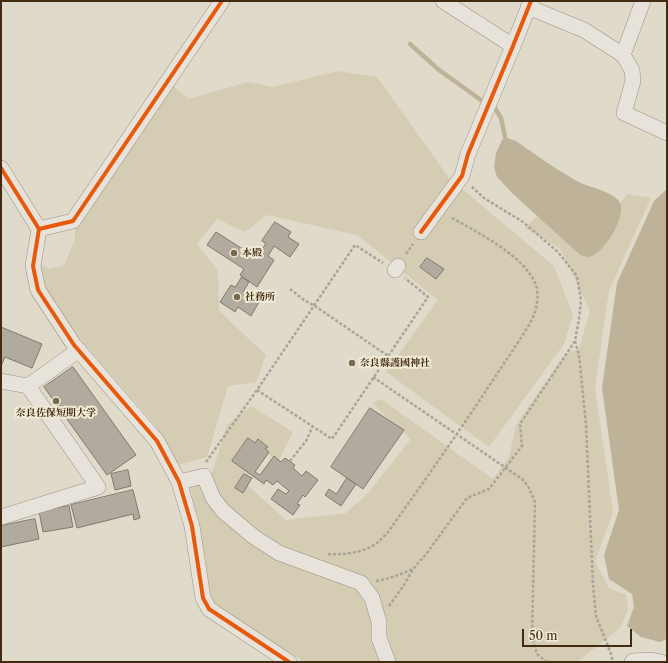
<!DOCTYPE html>
<html>
<head>
<meta charset="utf-8">
<style>
	body { margin:0 }
	#map { position:relative; width:668px; height:663px; overflow:hidden; background:#dfdac9; font-family:"Libre Caslon Text",serif }
	canvas { display:block }
	.frame { position:absolute; inset:0; border:2px solid #422b11; pointer-events:none }
	.scale { position:absolute; left:522px; top:629px; width:110px; height:18px; box-sizing:border-box; border:2px solid #422b11; border-top:0; padding-left:5px; font-size:12px; line-height:14px; white-space:nowrap; color:#422b11; -webkit-text-stroke:3px #f0ead6; paint-order:stroke }
</style>
</head>
<body>
<div id="map">
<canvas width="668" height="663"></canvas>
<div class="frame"></div>
<div class="scale">50 m</div>
</div>
<script>
const c = document.querySelector('canvas').getContext('2d');
c.lineJoin = 'round';
function fill(path, color) {
  c.fillStyle = color;
  c.fill(path, 'evenodd');
}
function stroke(path, color, width, dash) {
  c.strokeStyle = color;
  c.lineWidth = width;
  c.lineCap = dash ? 'butt' : 'round';
  c.setLineDash(dash || []);
  c.stroke(path);
}
function drawText(font, color, halo, rows, align = 'center') {
  c.font = font + ' "Libre Caslon Text","Noto Serif JP",serif';
  c.lineWidth = 4;
  c.setLineDash([]);
  c.textBaseline = 'middle';
  c.strokeStyle = halo;
  c.fillStyle = color;
  for (const [text, x, y, turn = 0] of rows) {
    c.save();
    c.translate(x, y);
    c.rotate((+turn || 0) * Math.PI / 180);
    c.textAlign = isNaN(turn) ? turn : align;
    if (halo) c.strokeText(text, 0, 0);
    c.fillText(text, 0, 0);
    c.restore();
  }
}
const green = new Path2D(`
	M338,71l39,6 72,101 105,88 19,49 -9,29 -75,103 -103,-75 52,-72 -81,-65 -90,-20 -22,17 -28,-13 -20,25 21,27 1,40 47,44 -10,27 -28,4 -21,71 -29,8 -22,-39 -73,-84 -42,-53 -3,-25 12,5 14,-4 11,-25v-15l97,-140 17,14 59,-17 25,5z
	M627,194l24,4 -42,92 -14,98 18,124 -18,50 14,26 17,7 2,14 -8,19 -43,34h-273l-94,-60 -20,-116 19,-3 18,-58 24,-19 42,26 -14,28 -16,-8 -19,30 42,38 60,-7 22,-20 43,-54 -39,-36 9,-4 112,80 16,-22 7,-32 49,-71 14,-5 11,-38 -30,-63 -35,-20 20,-20 42,46z`);
const water = new Path2D(`
	M505,137l11,4c19,13 38,27 59,39 5,3 11,5 17,7 7,2 23,8 27,14 10,13 -16,55 -31,56 -3,0 -7,-2 -9,-3l-67,-61 -15,-16 -3,-10 2,-14 6,-13z
	M667,189v450l-7,3 -19,-5 -14,-11 7,-19 -2,-13 -23,-15 -5,-24 15,-45 -17,-122 15,-105 37,-82z`);
const stream = new Path2D(`
	M410,44l29,26 42,30 14,8 6,10 4,19`);
const building = new Path2D(`
	M275,222l16,10 -3,5 11,7 -9,13 -16,-11 -6,10 6,4 -17,27 -17,-12 4,-6 -37,-24 9,-13 36,23 4,-7 5,3 5,-8 -4,-2z
	M427,258l17,11 -8,10 -16,-12z
	M242,277l7,5 -6,10 16,10 -8,14 -13,-9 -3,5 -15,-10 11,-17 4,2z
	M1,327l41,17 -10,24 -27,-11 -4,9z
	M73,367l63,88 -29,20 -63,-88z
	M370,408l34,22 -41,59 -32,-22z
	M248,438l7,5 3,-4 10,8 -3,2 4,3 -14,20 5,3 14,-19 7,6 4,-4 10,7 -2,3 9,8 4,-5 12,9 -13,17 -2,-2 -6,9 3,1 -7,10 -22,-16 7,-10 8,5 3,-3 -12,-10 -4,4 -7,-5 -2,4 -32,-23z
	M128,470l3,16 -16,4 -4,-16z
	M244,474l8,4 -9,15 -8,-5z
	M347,478l9,6 -15,22 -16,-11 4,-6 7,5z
	M133,490l7,28 -6,2 -1,-6 -56,14 -6,-23z
	M69,506l4,21 -30,5 -4,-21z
	M35,519l4,20 -38,8v-21z`);
const path = new Path2D(`
	M406,254l7,-10
	M290,289l14,11 11,6 73,50
	M575,341l4,14 7,70 7,160 3,31 15,38 2,8
	M373,377l149,102 6,7 7,16 -3,135 5,17 10,8
	M257,390l75,49 96,-142 -23,-19
	M290,461l16,-20 7,-15
	M206,462l51,-72 98,-145 28,18
	M328,554c16,1 35,-1 49,-11 4,-3 8,-8 11,-11 37,-52 73,-103 107,-155 8,-12 16,-24 24,-36 5,-8 11,-17 15,-26 3,-9 5,-21 2,-30 -11,-29 -59,-53 -86,-68
	M376,581c13,-2 25,-7 37,-12
	M389,606l15,-21 9,-16 14,-16 40,-55 22,-9 33,-43 -2,-22 55,-83 4,-22 2,-19 -4,-24 -19,-24 -35,-30 -39,-24 -13,-12`);
const minor = new Path2D(`
	M443,1l70,45
	M528,7l56,23 39,25 9,15 1,11 -9,32 43,20
	M623,55l20,-54
	M1,168l38,61 -6,37 5,24 36,55 83,96 22,41 13,44 11,72 6,11 80,53
	M39,229l34,-8 149,-220
	M421,232l41,-56 6,-22 45,-108 18,-45
	M395,270l3,-4
	M1,381l27,5 51,-36
	M179,482l25,-6 9,22 10,13 31,26 25,16 82,30 11,15 7,24v16l9,24
	M1,517l97,-30 -70,-101
	M632,662l1,-1 16,-1 12,2`);
const cycleway = new Path2D(`
	M1,168l38,61 -6,37 5,24 36,55 83,96 22,41 13,44 11,72 6,11 80,53
	M39,229l34,-8 149,-220
	M421,232l41,-56 6,-22 45,-108 18,-45`);
const markers = [
	[234,253,4,"#796851"],
	[237,297,4,"#796851"],
	[352,363,4,"#796851"],
	[56,401,4,"#796851"]
];
const poiNames = [
	["本殿",242,253],
	["社務所",245,297],
	["奈良縣護國神社",360,363],
	["奈良佐保短期大学",56,413,"center"]
];
fill(green, '#d5ccb4');
fill(water, '#beb399');
stroke(stream, '#beb399', 4.5);
fill(building, '#b0ab9e');
stroke(building, '#80796d', 1);
stroke(minor, '#989184', 16);
stroke(path, '#a9a49a', 2.5, [3, 2]);
stroke(minor, '#e7e3db', 15);
stroke(cycleway, '#e8590c', 4);
for (const [x, y, r, color] of markers) {
  const dot = new Path2D();
  dot.arc(x, y, r, 0, 2 * Math.PI);
  c.fillStyle = color;
  c.fill(dot);
  stroke(dot, '#f0ead6', 1.5);
}
drawText('bold 10px', '#422b11', '#f0ead6', poiNames, 'left');
</script>
</body>
</html>
